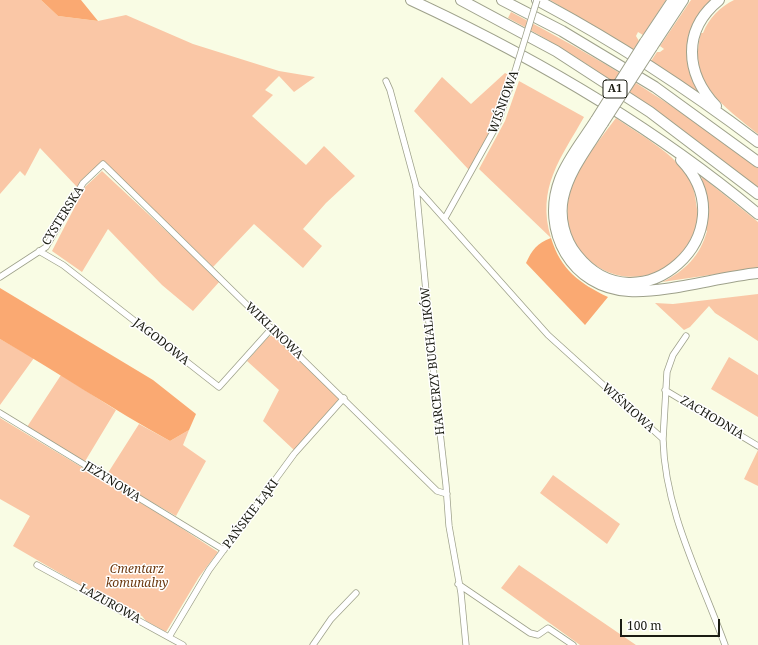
<!DOCTYPE html>
<html>
<head>
<meta charset="utf-8">
<style>
	body { margin:0 }
	#map { position:relative; width:758px; height:645px; overflow:hidden; background:#f9fce4; font-family:"Noto Serif",serif }
	canvas { display:block }
	.scale { position:absolute; left:620px; top:619px; width:100px; height:18px; box-sizing:border-box; border:2px solid #1b1c13; border-top:0; padding-left:5px; font-size:12px; line-height:14px; white-space:nowrap; color:#1b1c13; -webkit-text-stroke:3px #fff; paint-order:stroke }
</style>
</head>
<body>
<div id="map">
<canvas width="758" height="645"></canvas>
<div class="scale">100 m</div>
</div>
<script>
const c = document.querySelector('canvas').getContext('2d');
c.lineJoin = 'round';
function fill(path, color) {
  c.fillStyle = color;
  c.fill(path, 'evenodd');
}
function stroke(path, color, width, dash) {
  c.strokeStyle = color;
  c.lineWidth = width;
  c.lineCap = dash ? 'butt' : 'round';
  c.setLineDash(dash || []);
  c.stroke(path);
}
function drawText(font, color, halo, rows, align = 'center') {
  c.font = font + ' "Noto Serif",serif';
  c.lineWidth = 3;
  c.setLineDash([]);
  c.textBaseline = 'middle';
  c.strokeStyle = halo;
  c.fillStyle = color;
  for (const [text, x, y, turn = 0] of rows) {
    c.save();
    c.translate(x, y);
    c.rotate((+turn || 0) * Math.PI / 180);
    c.textAlign = isNaN(turn) ? turn : align;
    if (halo) c.strokeText(text, 0, 0);
    c.fillText(text, 0, 0);
    c.restore();
  }
}
const green = new Path2D(`
	M0,0h41l17,16 40,5 28,-6 67,29 86,27 36,6 -21,15 -15,-16 -14,14 8,5 -21,21 54,49 18,-19 31,30 -29,27 -23,26 19,17 -19,22 -49,-44 -41,43 -107,-103 -20,13 -9,10 -37,-39 -15,28 -5,-5 -20,23z
	M550,0h116l-21,32 -2,3 -5,-3 -2,4 3,5 -6,9z
	M691,0h20c-29,24 -28,61 -13,93l-47,-32 6,-9h3l4,-3 -4,-3z
	M734,0h24v134c-34,-28 -71,-51 -57,-101h2c6,-15 17,-26 31,-33z
	M511,12c87,45 170,96 247,156v21c-81,-62 -160,-124 -250,-171z
	M505,73l5,3 -17,53 -24,41 -55,-59 28,-34 29,27z
	M519,81l65,36c-23,41 -48,71 -33,121l-72,-69 26,-48z
	M616,118c24,17 53,32 71,56 7,11 8,22 10,35 2,14 -2,24 -10,36 -41,64 -133,23 -118,-49 6,-28 30,-55 47,-78z
	M102,171l118,110 -27,30 -31,-26 -54,-56 -26,43 -30,-21 33,-64z
	M701,176l57,46v46l-96,14c23,-11 38,-26 45,-51l-1,-1c3,-20 0,-35 -5,-54z
	M758,294v47l-43,-28 -6,-7 -19,21 -6,3 -29,-27 18,1z
	M275,334l65,64 -46,52 -31,-29 16,-31 -32,-29 21,-24z
	M0,339l34,19 -34,47z
	M729,357l29,18v42l-47,-28z
	M61,375l55,35 -32,53 -57,-36z
	M0,418l166,100 52,34 -19,25 -33,55 -20,-11 -4,-5 -12,-4 -41,-22 -76,-44 17,-30 -30,-17z
	M139,424l31,17 19,-11 -6,15 23,16 -30,55 -70,-40z
	M758,450v36l-14,-7z
	M553,475l67,49 -13,20 -67,-51z
	M519,565l117,80h-56l-79,-57z`);
const forest = new Path2D(`
	M41,0h40l17,21 -40,-5z
	M551,238c10,32 28,45 57,59l-23,28 -59,-62c6,-13 11,-20 25,-25z
	M0,288l153,92 43,34 -7,16 -19,11c-58,-32 -113,-69 -170,-102z`);
const street = new Path2D(`
	M386,81l4,9 26,96 20,211 10,88 3,41 12,67 5,52
	M416,187l132,148 115,104c2,74 38,139 62,206
	M445,218l53,-95 14,-42
	M39,251l24,14 156,122 53,-59
	M0,277l46,-30 37,-64 20,-19 334,327 10,3
	M665,390l93,56
	M0,413l224,137
	M663,439l4,-67 6,-17 13,-19
	M37,565l146,80
	M458,584l72,49 8,2 10,-7 25,17
	M169,637l40,-67 85,-116 50,-56
	M313,645l18,-26 25,-26`);
const highway = new Path2D(`
	M411,0c123,57 243,127 347,214
	M461,0l95,51 94,61 108,82
	M502,0l60,31 93,56 103,75
	M537,0c77,41 151,89 221,142
	M645,42l28,-42
	M652,47l31,-47
	M716,106c-31,-33 -34,-76 3,-106
	M596,120c-12,19 -28,38 -36,59 -20,52 12,109 69,112 39,2 89,-14 129,-18
	M603,123c-14,23 -34,47 -40,75 -4,19 1,41 14,57 61,77 174,-22 104,-95`);
const streetBridge = new Path2D(`
	M512,81l25,-81`);
const highwayBridge = new Path2D(`
	M596,120l49,-78
	M603,123l49,-76`);
const shields = [
	[615,89,24]
];
const shieldNames = [
	["A1",615,89]
];
const streetNames = [
	["WIŚNIOWA",504,102,-70],
	["CYSTERSKA",63,216,-58],
	["WIKLINOWA",274,331,44],
	["JAGODOWA",161,342,38],
	["HARCERZY BUCHALIKÓW",433,361,-96],
	["WIŚNIOWA",628,408,42],
	["ZACHODNIA",712,418,31],
	["JEŻYNOWA",112,482,32],
	["PAŃSKIE ŁĄKI",251,514,-53],
	["LAZUROWA",110,604,29]
];
const parkNames = [
	["Cmentarz",137,570],
	["komunalny",137,584]
];
fill(green, '#fac7a6');
fill(forest, '#faa972');
stroke(street, '#9ea18b', 7);
stroke(highway, '#9ea18b', 12);
stroke(street, '#fff', 5.5);
stroke(highway, '#fff', 10);
stroke(streetBridge, '#9ea18b', 7, []);
stroke(highwayBridge, '#9ea18b', 12, []);
stroke(streetBridge, '#fff', 5.5);
stroke(highwayBridge, '#fff', 10);
for (const [x, y, w] of shields) {
  const box = new Path2D();
  box.roundRect(x - w / 2, y - 9, w, 18, 3);
  c.fillStyle = '#fff';
  c.fill(box);
  stroke(box, '#1b1c13', 1);
}
drawText('bold 11px', '#1b1c13', null, shieldNames);
drawText('12px', '#1b1c13', '#fff', streetNames);
drawText('italic 12px', '#6c3910', '#fff', parkNames);
</script>
</body>
</html>
